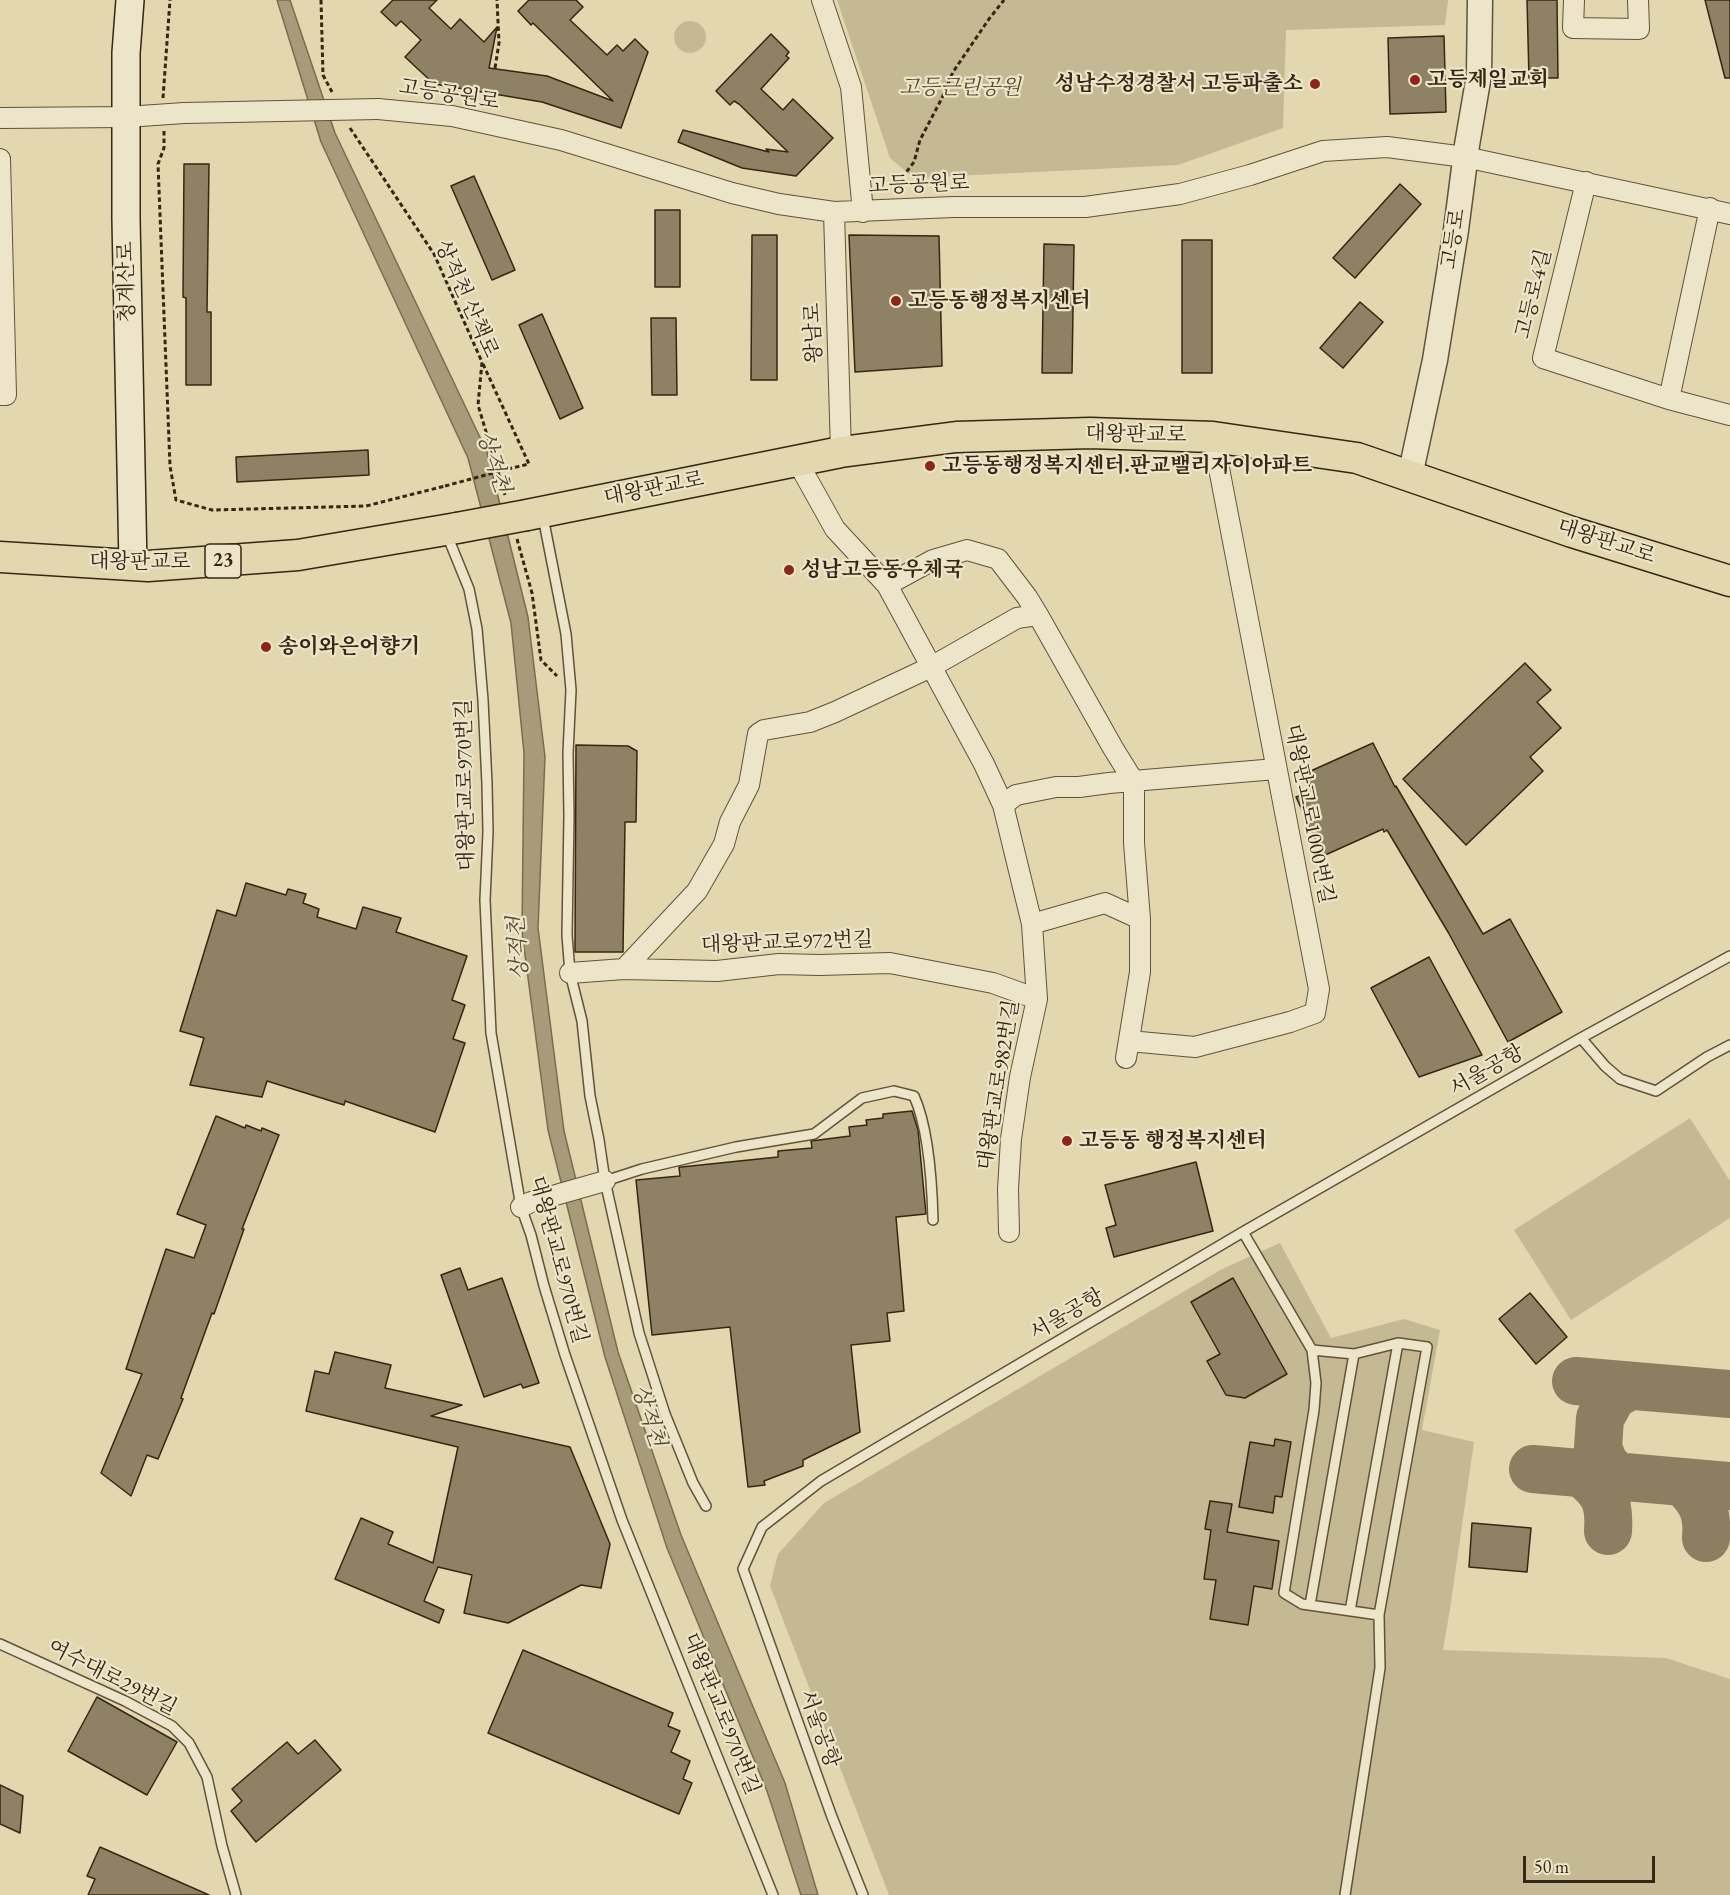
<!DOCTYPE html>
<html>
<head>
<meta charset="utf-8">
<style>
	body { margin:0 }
	#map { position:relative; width:1730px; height:1895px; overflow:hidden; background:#e2d7ae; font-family:"EB Garamond",serif }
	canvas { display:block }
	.scale { position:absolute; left:1523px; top:1856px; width:132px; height:27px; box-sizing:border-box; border:3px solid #362613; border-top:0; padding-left:8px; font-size:18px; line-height:21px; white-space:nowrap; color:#362613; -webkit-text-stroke:4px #ece5ca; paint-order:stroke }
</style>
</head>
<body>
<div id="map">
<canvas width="1730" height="1895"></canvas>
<div class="scale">50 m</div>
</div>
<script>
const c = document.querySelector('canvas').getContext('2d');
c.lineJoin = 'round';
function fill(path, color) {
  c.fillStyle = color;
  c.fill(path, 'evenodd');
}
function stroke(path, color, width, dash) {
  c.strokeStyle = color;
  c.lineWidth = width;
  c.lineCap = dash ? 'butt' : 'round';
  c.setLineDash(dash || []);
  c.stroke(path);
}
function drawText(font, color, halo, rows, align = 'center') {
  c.font = font + ' "EB Garamond","Noto Serif KR",serif';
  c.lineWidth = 4.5;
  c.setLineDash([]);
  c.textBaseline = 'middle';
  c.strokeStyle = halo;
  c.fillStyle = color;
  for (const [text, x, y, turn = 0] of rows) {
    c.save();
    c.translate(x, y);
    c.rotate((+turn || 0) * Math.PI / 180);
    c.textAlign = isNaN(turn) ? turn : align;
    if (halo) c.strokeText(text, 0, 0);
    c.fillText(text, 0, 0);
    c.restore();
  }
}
const green = new Path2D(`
	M837,0h611l-3,25 -159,5 -3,98 -105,37 -264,13 -24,-20z
	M674 37a16 16 0 1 1 32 0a16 16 0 1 1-32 0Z
	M1690,1118l40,63v37l-159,102 -57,-90z
	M1280,1243l51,95 73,-19 36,11 -18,100 52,12 -24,167 -7,41 223,8 64,21v216h-841l-119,-309 8,-32 46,-51 398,-234z`);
const water = new Path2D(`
	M277,0h13l45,133 152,319 41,165 17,140 -7,171 26,203 54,221 63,183 104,248 33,112h-17l-34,-104 -100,-243 -62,-191 -57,-227 -26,-198 2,-179 -13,-130 -43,-165 -147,-316z`);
const taxiway = new Path2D(`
	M1576,1381l154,13
	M1533,1469l197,17
	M1581,1473c23,17 29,29 27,58
	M1617,1477l-13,-14 -6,-15 2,-30 13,-23 17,-9
	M1683,1482c19,18 25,30 23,56`);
const building = new Path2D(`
	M393,0h44l-8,8 22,21 9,-10 24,23 13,-15 -8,41 58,8 66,25 -80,-78 -2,2 -13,-14 11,-11h47l7,7 -13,13 37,35 10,-10 6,6 12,-12 13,13 -27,76 -79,-26 -108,-18 -29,-27 16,-17 -20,-19 -5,5 -15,-14z
	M1527,0h30l1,78h-29z
	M1705,0h25v78h-5z
	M771,34l18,18 -3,4 3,2 -28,31 22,21 10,-11 40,39 -37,38 -54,-8 -64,-26 5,-12 86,22 -3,-3 22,3 -49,-48 -5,-3 -4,4 -14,-14z
	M1444,36l2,76 -56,2 -2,-76z
	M184,164h25l-2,148h4v73h-25v-87l-3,-1z
	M474,176l41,94 -23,10 -41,-94z
	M1400,184l21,20 -66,74 -22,-20z
	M655,210h25v77h-25z
	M752,235h25v145h-26z
	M849,235l90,1 3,130 -87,6z
	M1182,240h30v133h-30z
	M1044,244l30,1 -2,128h-30z
	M1360,302l23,20 -40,46 -23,-20z
	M542,314l41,94 -23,11 -41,-94z
	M651,318h25l1,77h-25z
	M368,450l1,25 -132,7 -1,-25z
	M1525,663l26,27 -14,12 24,26 -31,29 13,14 -77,74 -63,-66z
	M1373,743l22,44 1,-1 87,148 27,-15 52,93 -54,30 -60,-110 -61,-102 -3,2 -1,-3 -60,27 -27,-59 16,-6 -8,-17z
	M576,745l52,1 9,5 -1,71h-11l-2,130h-48z
	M246,883l40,12 2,-6 18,5 -3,9 16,6 -2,8 39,12 7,-22 38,11 -5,14 71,24 -15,44 13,5 -12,34 12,4 -30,89 -90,-31 -1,4 -77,-24 -5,16 -72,-12 14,-47 -24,-7 37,-121 19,6z
	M1429,957l53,98 -63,22 -48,-89z
	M912,1111l6,19 8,84 -30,3 8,94 -17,2 3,28 -39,4 9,87 -57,28v6l-39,15 1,4 -17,2 -18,-160 -78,8 -16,-155 44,-4 -1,-9h2l97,-10v-6l34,-3 -1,-7 39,-5 -1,-9 18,-2 -1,-5 17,-2v-4z
	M216,1116l29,12 1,-3 15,6 1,-3 17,7 -37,94h2l-30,85 -2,-1 -31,85 2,1 -25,60 -11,-4 -16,41 -30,-23 41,-99 -16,-5 40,-120 28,9 12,-33 -29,-11z
	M1196,1162l17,69 -99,26 -8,-29 10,-3 -11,-40z
	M460,1268l8,22 34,-12 37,105 -16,5 -2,-4 -37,13 -43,-122z
	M1233,1278l54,96 -42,24 -19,-3 -19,-34 13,-7 -29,-52z
	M1530,1293l37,44 -31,27 -37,-45z
	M335,1352l56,13 -6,23 77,17 -31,11 139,31 40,97 -9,44 -20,-3 -73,38 -44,-10 8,-38 -34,-8 -14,34 20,9 -5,13 -104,-44 26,-61 32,14 -5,12 45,19 25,-116 -152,-36 9,-40 14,3z
	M1275,1439l16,3 -9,55 -7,-1 -2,17 -34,-6 11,-65 24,4z
	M1210,1501l22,3 -5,28 52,9 -7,48 -18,-3 -6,39 -38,-6 6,-39 -12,-1 7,-49 -6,-1z
	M1472,1523l59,5 -4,44 -58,-5z
	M523,1650l150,63 -5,13 12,5 -9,21 19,9 -7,18 9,4 -13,31 -191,-81z
	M97,1697l80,45 -30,53 -79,-44z
	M315,1740l26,30 -85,72 -25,-31 11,-10 -10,-12 55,-47 11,12z
	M0,1785l23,11 -3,37 -20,-9z
	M100,1847l109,48h-121l7,-16 -8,-3z`);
const path = new Path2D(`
	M321,0l2,75 9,17
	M495,68l4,-25 -2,-43
	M163,98l7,-98
	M490,107l2,-13
	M350,128l84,126 48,108 -4,43 27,90
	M164,131v17l-6,16 12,302 6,34 36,10 154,-4 79,-20
	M896,191l2,-8 16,-21 6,-22 22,-42 11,-26 36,-53 15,-19
	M483,364l46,100 -21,5
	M517,539l15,54 9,67 16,16`);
const service = new Path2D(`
	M543,517l23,117 5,56 -3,63 1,63 -2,119 3,38 12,48 8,75 9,44 6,41 34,152 26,81 28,69 13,23
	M447,535l22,54 8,40 6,71 4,84 1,48 -3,68 6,133 30,174 10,28 13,51 21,69 57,165 151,375
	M1581,1038l149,-82
	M605,1181l37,-12 94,-22 78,-13 48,-36 32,-7 20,5c15,33 18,86 19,124
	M1243,1232l69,118 4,33 -2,27 -30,183 18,11 77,11 48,-268 -29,-4 -44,11 -42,-4
	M1310,1605l44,-251
	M1350,1611l48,-268
	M0,1644l125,57 47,25 17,17 18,34 15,69 14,49
	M863,1895l-31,-78 -89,-248 19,-42 59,-46 422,-249 338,-194 24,28 15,13 36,12 51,-34 23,-12
	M1345,1895l35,-227 -1,-53`);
const minor = new Path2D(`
	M822,0l29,87 12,125
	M1574,0l-1,28 66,1 -1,-29
	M378,109l74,7 109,24 171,53 47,11 55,8 119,-5h132l95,-13 70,-19 73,-24 64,-4 78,10 265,57
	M0,118l126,-1 58,-4
	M0,159l6,236h-6
	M1586,182l-43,176 126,41 61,16
	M834,212l7,240
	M1669,399l41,-191
	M797,461l38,68 52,56 97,179 19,41 29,119 5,75 -17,78 -9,62 -3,50 1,43
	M887,585l46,-25 34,-10 31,9 29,38 11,18
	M1003,805l13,-10 40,-8h23l30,-4 167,-14
	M1032,924l73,-21 35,16
	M624,969l73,-78 27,-47 6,-22 19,-37 9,-51 6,-4 46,-8 25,-10 96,-45 86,-49 21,-3 75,133 21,34v61l6,76v53l-14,86
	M570,973l54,-4 93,2 62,-7 40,1 71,-2 103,20 44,16
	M1129,1041l66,6 95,-25 25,-9 4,-24 -106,-552
	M521,1207l10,-5 74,-21`);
const tertiary = new Path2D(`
	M1410,476l25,-116 21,-130 11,-85 12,-70 1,-75`);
const secondary = new Path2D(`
	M130,0l-4,53v166l7,346`);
const primary = new Path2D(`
	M527,515l314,-63 115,-15 134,-4 123,4 144,21 215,74 158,49
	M0,557l148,9 150,-11 159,-27`);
const pathBridge = new Path2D(`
	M445,486l63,-17`);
const minorBridge = new Path2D(`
	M184,113l194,-4`);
const primaryBridge = new Path2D(`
	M457,528l70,-13`);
const markers = [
	[1415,80,6,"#8f2418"],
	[1315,84,6,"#8f2418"],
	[896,301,6,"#8f2418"],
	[930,466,6,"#8f2418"],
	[789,570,6,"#8f2418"],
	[266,647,6,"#8f2418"],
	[1067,1141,6,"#8f2418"]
];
const shields = [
	[223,561,36]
];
const shieldNames = [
	["23",223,561]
];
const poiNames = [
	["고등제일교회",1427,80],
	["성남수정경찰서 고등파출소",1303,84,"right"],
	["고등동행정복지센터",908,301],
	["고등동행정복지센터.판교밸리자이아파트",942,466],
	["성남고등동우체국",801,570],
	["송이와은어향기",278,647],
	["고등동 행정복지센터",1079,1141]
];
const parkNames = [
	["고등근린공원",960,88]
];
const streetNames = [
	["고등공원로",449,95,9],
	["고등공원로",919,185,-2],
	["고등로",1454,239,-81],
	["청계산로",127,282,-91],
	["고등로4길",1534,294,-76],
	["상적천 산책로",466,299,66],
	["왕남로",814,333,-92],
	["대왕판교로",1136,435,1],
	["대왕판교로",654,489,-11],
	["대왕판교로",1606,542,18],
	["대왕판교로",140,562],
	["대왕판교로970번길",466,785,-91],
	["대왕판교로1000번길",1309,814,79],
	["대왕판교로972번길",787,943,-2],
	["서울공항",1487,1071,-30],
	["대왕판교로982번길",999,1085,-81],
	["대왕판교로970번길",558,1260,75],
	["서울공항",1067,1315,-30],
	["여수대로29번길",112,1678,27],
	["대왕판교로970번길",721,1714,68],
	["서울공항",819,1729,70]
];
const waterNames = [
	["상적천",493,462,72],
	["상적천",519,948,-94],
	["상적천",648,1416,72]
];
fill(green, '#c5b994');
fill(water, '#a89b79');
stroke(water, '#7a6c50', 1.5);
stroke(taxiway, '#8c7e60', 48);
fill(building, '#8f8264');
stroke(building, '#362613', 1.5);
stroke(service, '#61523a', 12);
stroke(minor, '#61523a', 22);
stroke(tertiary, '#61523a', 27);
stroke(secondary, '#362613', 30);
stroke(primary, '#362613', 33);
stroke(path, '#362613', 3, [4.5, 3]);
stroke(service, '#ece5ca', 9);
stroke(minor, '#ece5ca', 20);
stroke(tertiary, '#ece5ca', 24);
stroke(secondary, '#ece5ca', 27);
stroke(primary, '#e2d7ae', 30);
stroke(minorBridge, '#61523a', 22, []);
stroke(primaryBridge, '#362613', 33, []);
stroke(pathBridge, '#362613', 3, [4.5, 3]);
stroke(minorBridge, '#ece5ca', 20);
stroke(primaryBridge, '#e2d7ae', 30);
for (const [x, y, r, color] of markers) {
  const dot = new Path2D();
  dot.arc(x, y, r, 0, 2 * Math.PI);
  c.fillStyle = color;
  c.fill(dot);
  stroke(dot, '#ece5ca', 2);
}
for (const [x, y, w] of shields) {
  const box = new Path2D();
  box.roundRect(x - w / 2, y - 17, w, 34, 4.5);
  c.fillStyle = '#ece5ca';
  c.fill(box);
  stroke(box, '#362613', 1.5);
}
drawText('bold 20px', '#362613', null, shieldNames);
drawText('bold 21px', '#362613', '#ece5ca', poiNames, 'left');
drawText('italic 21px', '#5a4b33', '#ece5ca', parkNames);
drawText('21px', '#362613', '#ece5ca', streetNames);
drawText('italic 22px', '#584932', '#ece5ca', waterNames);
</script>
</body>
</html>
